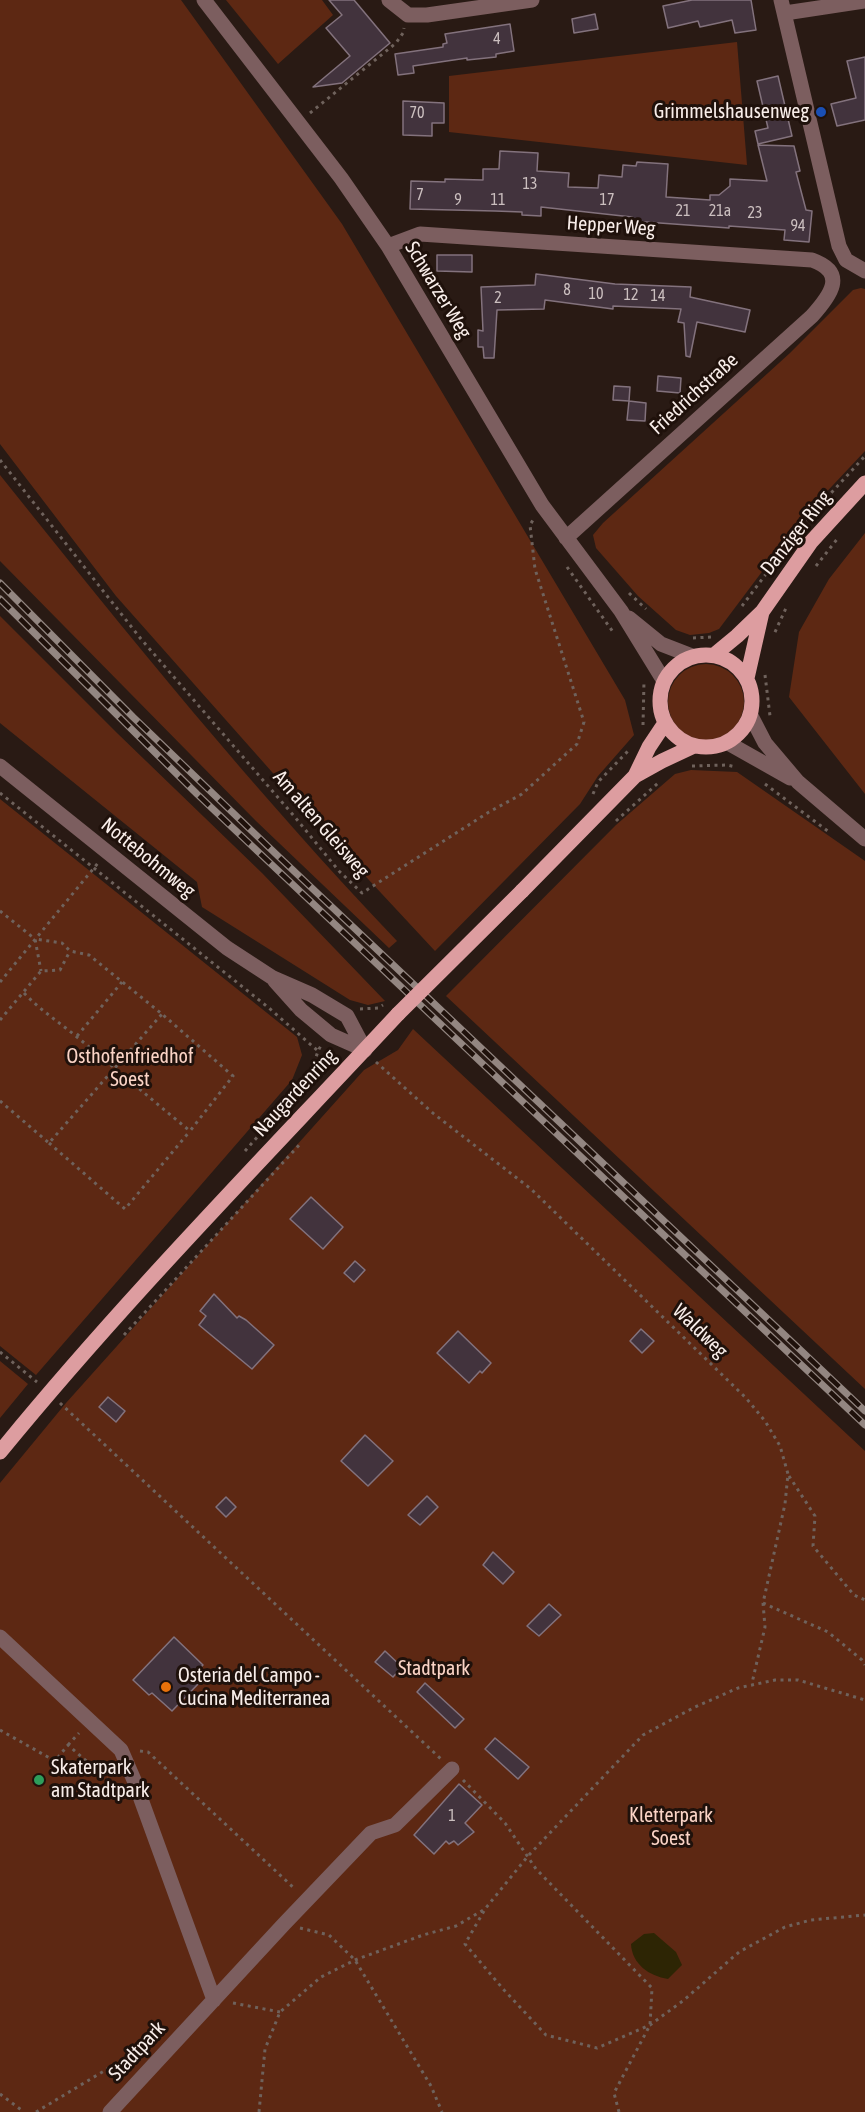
<!DOCTYPE html>
<html>
<head>
<meta charset="utf-8">
<style>
	body { margin:0 }
	canvas { display:block; background:#291a14 }
</style>
</head>
<body>
<canvas width="865" height="2112"></canvas>
<script>
const c = document.querySelector('canvas').getContext('2d');
c.lineJoin = 'round';
function fill(path, color) {
  c.fillStyle = color;
  c.fill(path, 'evenodd');
}
function stroke(path, color, width, dash) {
  c.strokeStyle = color;
  c.lineWidth = width;
  c.lineCap = dash ? 'butt' : 'round';
  c.setLineDash(dash || []);
  c.stroke(path);
}
function drawText(font, color, halo, rows, align = 'center') {
  c.font = font + ' "Asap Condensed",sans-serif';
  c.lineWidth = 6;
  c.setLineDash([]);
  c.textBaseline = 'middle';
  c.strokeStyle = halo;
  c.fillStyle = color;
  for (const [text, x, y, turn = 0] of rows) {
    c.save();
    c.translate(x, y);
    c.rotate((+turn || 0) * Math.PI / 180);
    c.textAlign = isNaN(turn) ? turn : align;
    if (halo) c.strokeText(text, 0, 0);
    c.fillText(text, 0, 0);
    c.restore();
  }
}
const green = new Path2D(`
	M0,0h181l161,224 283,476 9,35 -36,41 -18,28 -145,147 -93,-100 -226,-255 -116,-152z
	M226,0h96l11,15 -55,49z
	M737,42l10,123 -298,-33v-56z
	M861,288l4,1v162l-62,66 -84,112 -10,4 -19,2 -14,-5 -38,-34 -42,-48 -3,-13 10,-12 187,-170 63,-63z
	M0,475c127,159 256,318 397,466l-8,7 -133,-127 -256,-260z
	M865,533v261l-76,-97 10,-65 30,-53z
	M0,616l117,117 145,140 123,128 -17,4 -18,-5 -148,-93 -5,-25 -197,-159z
	M668 702a38 38 0 1 1 76 0a38 38 0 1 1-76 0Z
	M691,770l46,2 128,89v528l-419,-393 170,-171 59,-51z
	M0,799l297,238 5,18 -10,25 -256,295 -36,-29z
	M413,1029l452,422v661h-865v-629l66,-80 298,-333 34,-20z
	M0,1361l28,23 -28,34z`);
const sand = new Path2D(`
	M654,1933l22,19 6,13 -14,14c-19,-3 -36,-15 -37,-35l13,-10z`);
const building = new Path2D(`
	M329,0h25l36,43 -48,40 -29,4 37,-31 -24,-28 16,-13z
	M692,0h59l5,30 -21,3 -3,-13 -32,7 -2,-6 -30,7 -5,-22z
	M595,14l3,15 -24,4 -2,-14z
	M510,24l4,27 -18,3v3l-29,3v-2l-54,8 1,7 -16,2 -3,-21 48,-7v-3l4,-1 -2,-9z
	M865,57v63l-28,6 -6,-22 25,-6 -9,-37z
	M778,76l14,60 -34,8 -3,-13 13,-3 -11,-47z
	M403,101l41,2v20h-12v13l-29,-1z
	M758,145l36,1 6,25 -4,1 10,38 6,1 -3,31 -25,-2 1,-10 -56,-4v2l-97,-7v-4l-91,-10v9l-19,-1v-3l-27,-1 -85,-2 1,-28 34,1v-3l38,1v-11h16l1,-18 38,2 -1,18 32,2 -1,14 30,1 1,-13 23,2 1,-12 13,1 1,-4 31,2 -2,33 44,3v-5h9l11,-9v-7l37,2z
	M437,255h35v17l-35,-1z
	M536,274l79,10 76,3 -1,10 60,13 -5,22 -48,-10 -7,35 -4,-1 -2,-33 -6,-1 3,-13 -68,-3v3l-68,-9 -1,9 -47,1 -3,48h-10l-1,-11h-5v-17l5,1 -2,-44 54,-2z
	M658,376l23,2 -1,15 -23,-2z
	M614,386l16,1 -1,14 17,2 -1,18 -18,-1 2,-19 -16,-1z
	M311,1197l32,30 -20,22 -33,-30z
	M355,1261l10,9 -11,12 -10,-9z
	M214,1294l23,24 2,-2 7,4 28,25 -22,24 -53,-44 7,-9 -6,-5z
	M641,1329l13,12 -12,12 -12,-12z
	M458,1331l33,32 -9,10 -2,-2 -11,12 -32,-30z
	M108,1397l17,14 -9,11 -17,-15z
	M365,1435l28,26 -25,25 -27,-25z
	M427,1496l11,11 -18,18 -12,-10z
	M226,1497l10,10 -10,10 -10,-10z
	M493,1552l21,20 -11,12 -20,-19z
	M549,1604l12,11 -22,21 -12,-10z
	M174,1637l29,28 -10,10 7,7 -28,29 -20,-18 -3,2 -16,-15z
	M385,1651l17,16 -9,10 -18,-15z
	M425,1683l39,36 -9,9 -38,-36z
	M495,1738l34,29 -11,12 -33,-30z
	M459,1784l23,21 -17,18 9,9 -16,13 -4,-4 -5,3 -3,-3 -12,13 -20,-19z`);
const path = new Path2D(`
	M310,113l86,-70 7,-10 1,-5
	M0,460l141,179 153,177 45,55 23,22 127,-81 33,-18 55,-50 7,-22 -49,-153 -5,-44 3,-5
	M801,526l64,-70
	M816,566l22,-28
	M567,567l46,65
	M629,593l17,16
	M742,606l36,-48
	M775,632l11,-24
	M693,638l18,-1
	M765,675l5,41
	M643,725l1,-44
	M692,766l35,-1 9,2
	M765,784l64,48
	M0,793l269,215 49,43
	M593,794l5,-12 30,-31
	M616,821l42,-38
	M0,911l35,28
	M0,982l98,-119
	M24,993c16,17 35,29 53,44 38,31 75,63 113,94l43,-55 -71,-62 -73,-59 -19,-4 -8,-8 -27,-4 6,32
	M360,1009l18,-1 5,-3
	M0,1020l41,-49 19,-1 10,-19
	M77,1036l45,-54
	M376,1062l58,52 97,75 215,209 19,23 15,25 8,28 -3,30 -22,99 2,24 -13,56
	M310,1077l10,-5
	M0,1101l49,42 113,-129
	M49,1143l76,66 65,-78
	M245,1151l65,-74c4,-9 6,-25 11,-31
	M124,1335l178,-193
	M0,1352l37,30
	M60,1403l381,356
	M789,1476l26,40 -2,30 41,49 11,5
	M763,1603l65,29 34,28 3,5
	M0,1730l55,31 13,-16 47,41 4,-2
	M68,1745l11,-12
	M140,1751l8,1 147,137
	M463,1780l42,43 31,46 116,119 -2,37 -36,68 5,19
	M484,1911l-19,33 39,46 42,45 51,13 53,-23 34,-25 55,-48 46,-25 26,-7 54,-5
	M300,1928l29,7 26,25 76,126 11,26
	M233,2003l47,9
	M0,2094l24,18
	M36,2112l116,-70
	M259,2112l6,-63 15,-37 41,-35 34,-17 68,-25 33,-9 29,-17 43,-53 115,-121 52,-28 43,-19 37,-8h23l67,20`);
const minor = new Path2D(`
	M204,0l137,178 47,68 154,259 79,106 43,70
	M389,0l19,15h19l105,-15
	M781,0l58,246 7,14 19,11
	M785,13l80,-12
	M388,246l32,-12 392,26c36,13 18,36 0,56l-246,222
	M629,618l32,26 31,12
	M751,716l14,27 33,39 67,57
	M728,743l62,35
	M0,766l227,182 46,30 39,17 35,21 18,34
	M275,981l26,29 30,25 34,15
	M0,1637l121,113 13,30 80,220
	M110,2112l174,-188 87,-91 24,-8 57,-56`);
const major = new Path2D(`
	M660 701a46 46 0 1 1 92 0a46 46 0 1 1-92 0Z
	M714,655l23,-19 25,-24 49,-70 54,-59
	M747,678l15,-66
	M635,776l14,-29 16,-24
	M522,891l113,-115 27,-15 32,-15
	M0,1452c125,-153 264,-294 398,-438`);
const rail = new Path2D(`
	M0,583l133,134 145,139 587,555
	M0,599l197,195 668,631`);
const majorBridge = new Path2D(`
	M398,1014l124,-123`);
const markers = [
	[821,112,6,"#1a4fb4"],
	[166,1687,6,"#e8710a"],
	[39,1780,6,"#2e9e5b"]
];
const numberNames = [
	["4",497,39],
	["70",417,113],
	["13",530,184],
	["7",420,195],
	["9",458,200],
	["11",498,200],
	["17",607,200],
	["21",683,211],
	["21a",720,211],
	["23",755,213],
	["94",798,226],
	["8",567,290],
	["10",596,294],
	["12",631,295],
	["14",658,296],
	["2",498,298],
	["1",452,1816]
];
const poiNames = [
	["Grimmelshausenweg",809,112,"right"],
	["Osteria del Campo -",178,1676],
	["Cucina Mediterranea",178,1699],
	["Skaterpark",51,1768],
	["am Stadtpark",51,1791]
];
const streetNames = [
	["Hepper Weg",611,226,4],
	["Schwarzer Weg",438,290,59],
	["Friedrichstraße",694,394,-42],
	["Danziger Ring",796,533,-52],
	["Am alten Gleisweg",321,824,49],
	["Nottebohmweg",148,858,39],
	["Naugardenring",295,1093,-47],
	["Waldweg",700,1331,44],
	["Stadtpark",137,2051,-47]
];
const parkNames = [
	["Osthofenfriedhof",130,1057],
	["Soest",130,1080],
	["Stadtpark",434,1669],
	["Kletterpark",671,1816],
	["Soest",671,1839]
];
fill(green, '#5d2813');
fill(sand, '#2d2504');
fill(building, '#42333d');
stroke(building, '#83727d', 1.5);
stroke(path, '#6f625c', 3, [3, 4.5]);
stroke(minor, '#7c5e5f', 15);
stroke(major, '#dd9da0', 15);
stroke(rail, '#938681', 7);
stroke(rail, '#1f110b', 4.5, [14]);
stroke(majorBridge, '#dd9da0', 15);
for (const [x, y, r, color] of markers) {
  const dot = new Path2D();
  dot.arc(x, y, r, 0, 2 * Math.PI);
  c.fillStyle = color;
  c.fill(dot);
  stroke(dot, '#1f110b', 2);
}
drawText('16px', '#cbbfbf', null, numberNames);
drawText('20px', '#f9eeea', '#1f110b', poiNames, 'left');
drawText('20px', '#f9eeea', '#1f110b', streetNames);
drawText('20px', '#fbd4c6', '#1f110b', parkNames);
</script>
</body>
</html>
